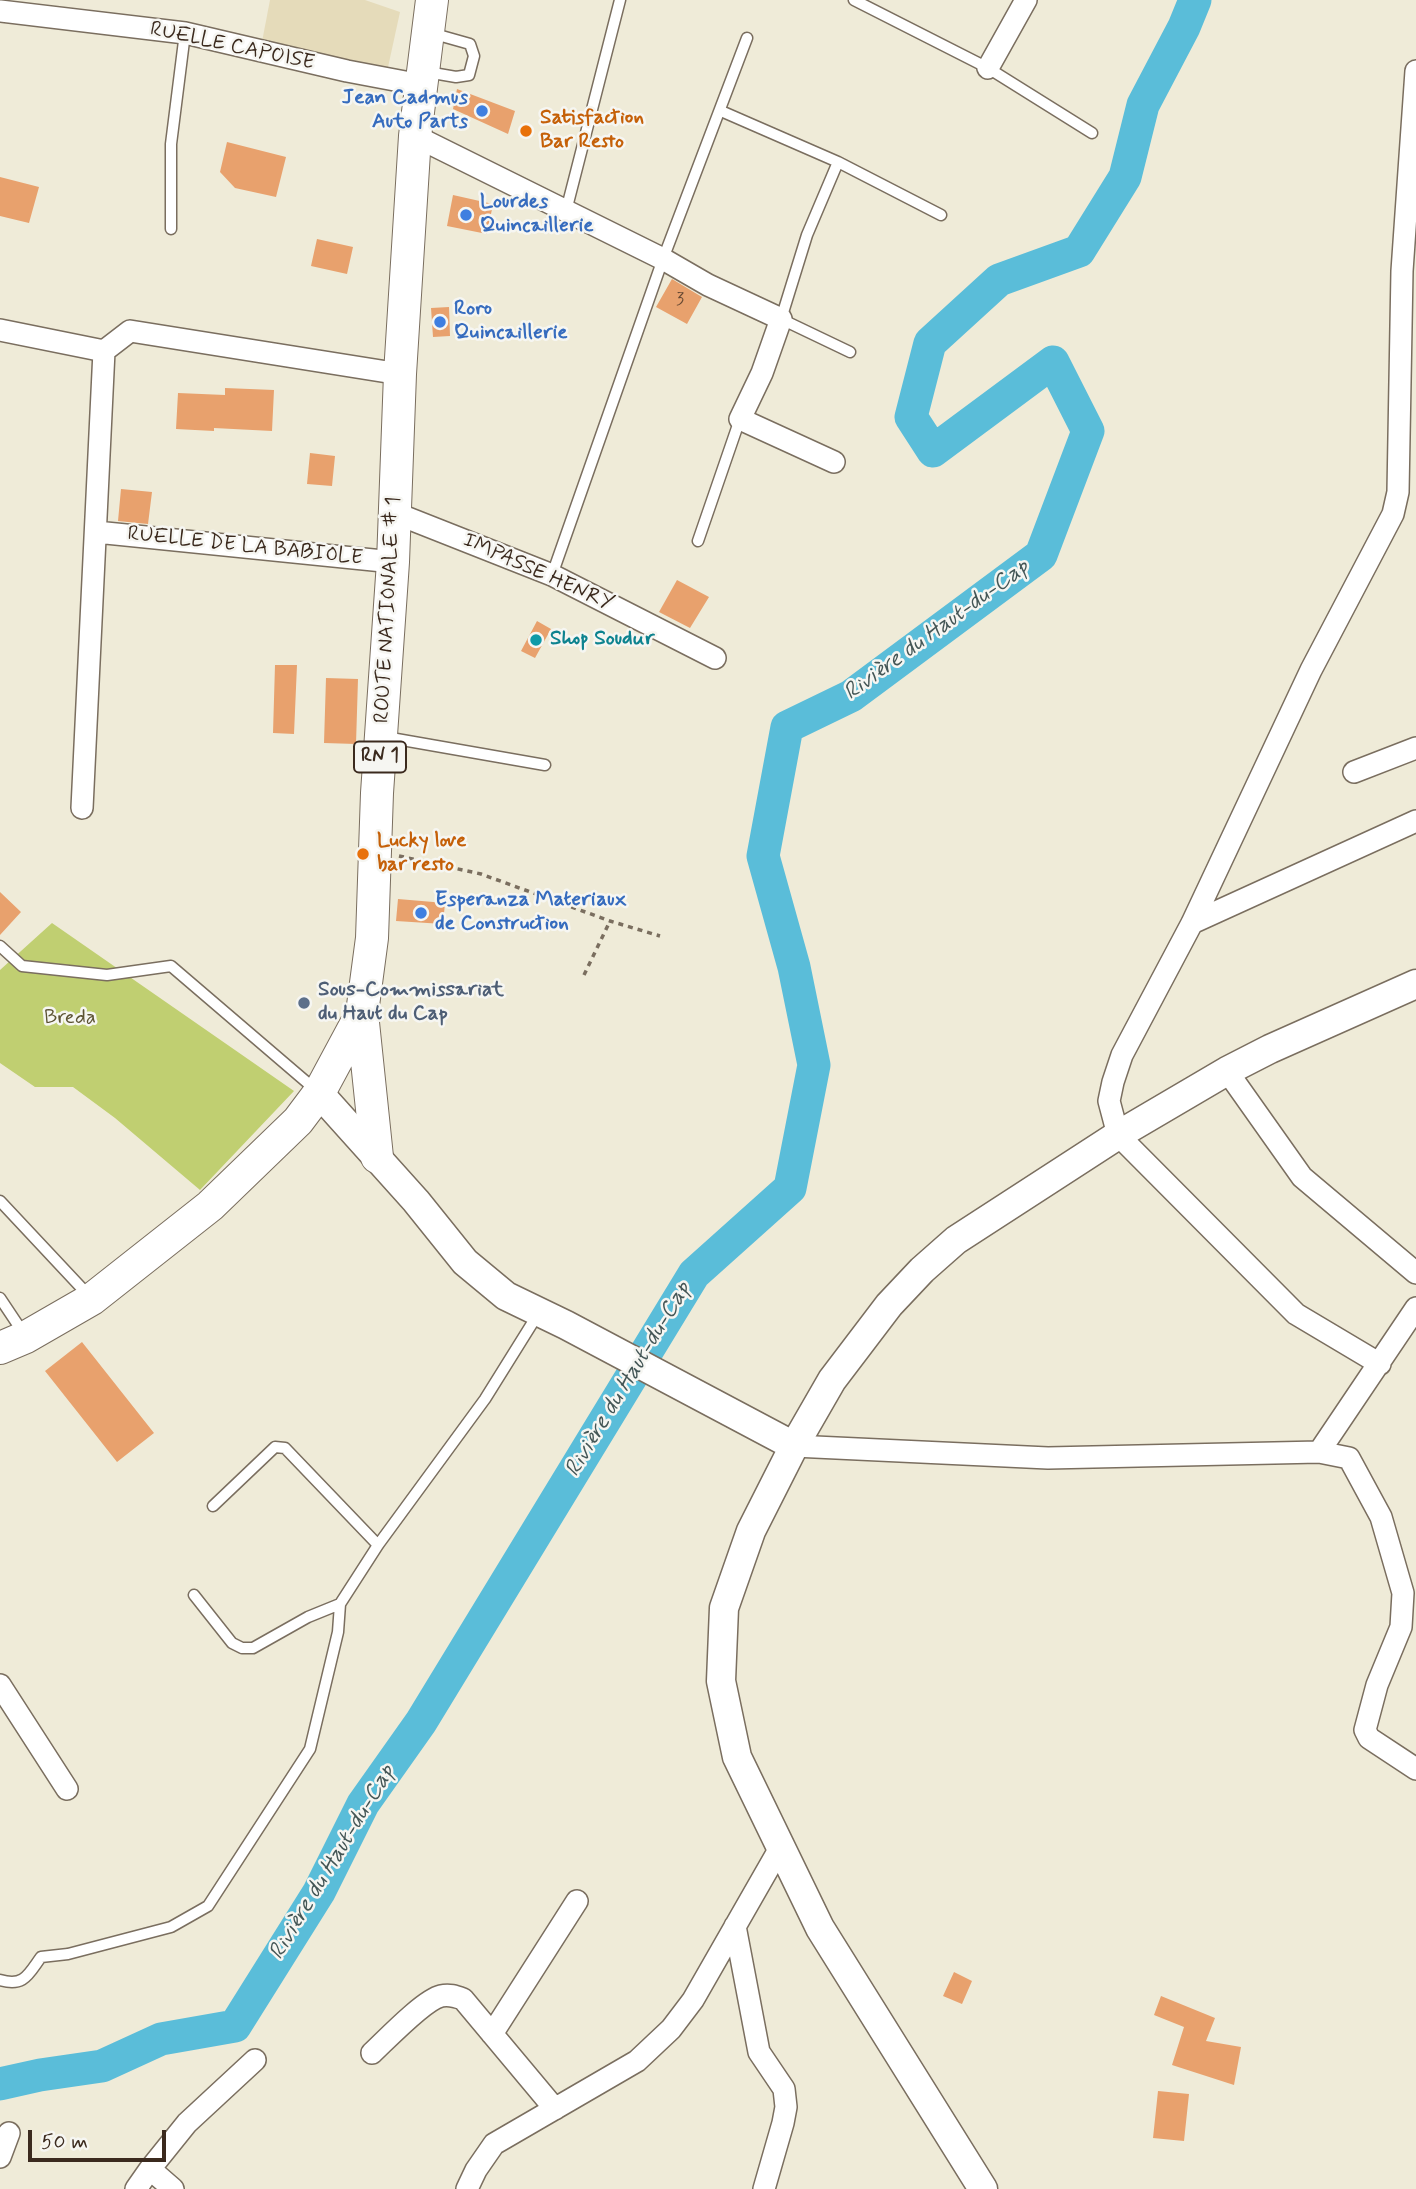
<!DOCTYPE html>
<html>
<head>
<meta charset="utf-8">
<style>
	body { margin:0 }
	#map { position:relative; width:1416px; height:2189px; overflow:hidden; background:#efebd8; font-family:Mynerve,sans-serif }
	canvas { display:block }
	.scale { position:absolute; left:28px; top:2130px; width:138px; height:32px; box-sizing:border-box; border:4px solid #3b2a1e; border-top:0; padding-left:9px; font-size:21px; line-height:24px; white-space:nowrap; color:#3b2a1e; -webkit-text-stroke:5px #f6f6f2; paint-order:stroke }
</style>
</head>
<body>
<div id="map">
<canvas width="1416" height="2189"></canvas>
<div class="scale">50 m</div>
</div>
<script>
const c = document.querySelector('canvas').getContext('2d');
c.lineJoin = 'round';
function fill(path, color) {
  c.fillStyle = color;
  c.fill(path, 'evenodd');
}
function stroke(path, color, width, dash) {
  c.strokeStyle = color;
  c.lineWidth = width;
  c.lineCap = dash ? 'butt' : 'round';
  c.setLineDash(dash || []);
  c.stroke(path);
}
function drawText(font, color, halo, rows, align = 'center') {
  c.font = font + ' Mynerve,sans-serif';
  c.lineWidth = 5;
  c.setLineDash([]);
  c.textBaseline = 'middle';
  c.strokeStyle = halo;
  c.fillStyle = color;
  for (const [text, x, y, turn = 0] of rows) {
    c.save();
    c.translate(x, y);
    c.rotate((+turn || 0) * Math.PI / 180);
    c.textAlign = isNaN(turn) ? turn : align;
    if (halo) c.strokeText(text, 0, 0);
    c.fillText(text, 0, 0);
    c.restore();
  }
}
const built = new Path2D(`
	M270,0h95l35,12 -15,69 -124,-34z`);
const green = new Path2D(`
	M52,923l242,168 -94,99 -85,-72 -42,-31h-38l-35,-24v-93z`);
const river = new Path2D(`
	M0,2084l40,-9 62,-9 59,-27 74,-13 84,-134 44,-88 58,-82 273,-448 96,-86 24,-123 -20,-98 -31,-111 24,-129 64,-31 190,-141 47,-124 -35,-69 -120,89 -22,-34 19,-74 69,-63 80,-29 46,-74 18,-72 41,-78 11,-27`);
const building = new Path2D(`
	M457,89l58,22 -7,23 -55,-25z
	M227,142l59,15 -10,40 -41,-9 -15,-16z
	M0,177l39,10 -10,36 -29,-7z
	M453,195l40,9 -6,30 -40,-8z
	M317,239l36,8 -6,27 -36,-8z
	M672,279l30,18 -15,27 -31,-17z
	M449,307l1,29 -17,1 -2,-29z
	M225,388l49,2 -2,41 -58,-3v3l-38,-2 2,-36 47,2z
	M310,453l25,3 -3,30 -25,-2z
	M121,489l31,3 -4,32 -30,-3z
	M677,580l32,17 -19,31 -31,-16z
	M537,621l14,8 -16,29 -14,-7z
	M275,665h22l-3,69 -21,-1z
	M326,678l32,1 -2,65 -32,-1z
	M0,892l21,20 -21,23z
	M398,899l47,4 -2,21 -47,-3z
	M82,1342l72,91 -37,29 -72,-91z
	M954,1972l18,9 -10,23 -19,-8z
	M1161,1996l54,22 -9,23 35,6 -7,38 -62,-20 12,-38 -30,-12z
	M1158,2091l31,3 -5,47 -31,-3z`);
const path = new Path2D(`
	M399,856l82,18 129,47 50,15
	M584,975l26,-54`);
const lane = new Path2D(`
	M854,0l134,68 104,65
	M427,72l29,5 13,-2 5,-19 -4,-12 -39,-11
	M721,111l117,51 103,53
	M838,162l-31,73 -26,84 69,33
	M566,211l54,-211
	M171,229v-85l14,-111
	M698,541l42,-122
	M552,575l111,-316 84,-221
	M385,737l160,28
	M0,946l22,20 85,9 64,-9 146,125
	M0,1201l90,96
	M0,1298l24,36
	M213,1506l62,-59 10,1 93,97
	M194,1595l38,48 10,5h11l55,-31 32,-13 38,-59 107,-146 53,-85
	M0,1980c24,7 28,-5 41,-23l27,-3 103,-27 37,-21 102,-157 28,-117 2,-28`);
const street = new Path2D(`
	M0,11l185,22 162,38 74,14
	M988,68l38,-68
	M415,136l248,123 45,26 73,34 -19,54 -22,46 94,43
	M0,330l104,21 26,-20 270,43
	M395,513l157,62 163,83
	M96,532l297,30
	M1354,772l62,-24
	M82,808l22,-457
	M1192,923l224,-102
	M1227,1071l75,106 114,96
	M1380,1364l-84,-50 -178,-179 -9,-34 4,-19 9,-27 70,-132 119,-253 82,-156 5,-22 4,-221 14,-200
	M794,1446l254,12 271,-6 30,6 32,59 22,76 -2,34 -24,58 -12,45 4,8 47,31
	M1319,1452l97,-144
	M0,1685l67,104
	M735,1926l24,126 25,37 2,18 -3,16 -19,66
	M492,2034l85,-133
	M372,2053c15,-14 52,-53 69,-57 8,-2 14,0 22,3l92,110
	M0,2157l9,-24
	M136,2189l14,-20
	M173,2189l-23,-20 37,-46 68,-63
	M467,2189l9,-19 18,-26 143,-83 34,-32 22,-29 87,-152`);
const secondary = new Path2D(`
	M319,1093l97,108 49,61 41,34 60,29 228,121
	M983,2189l-163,-261 -83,-171 -16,-76 3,-73 27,-77 43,-85 38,-66 57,-75 33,-35 34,-30 162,-105 109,-64 43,-22 146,-65`);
const primary = new Path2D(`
	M362,1013l15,144
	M0,1348l26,-11 66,-38 118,-93 88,-85 21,-28 43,-80 10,-75 5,-145 16,-231 7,-188 15,-238 17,-136`);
const markers = [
	[482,111,7,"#3f7fe0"],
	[526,131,7,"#e8710a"],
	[466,215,7,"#3f7fe0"],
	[440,322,7,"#3f7fe0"],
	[536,640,7,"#0f9aa8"],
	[363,854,7,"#e8710a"],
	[421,913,7,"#3f7fe0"],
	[304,1003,7,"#5c6f8a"]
];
const numberNames = [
	["3",680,300]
];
const shields = [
	[380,757,52]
];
const shieldNames = [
	["RN 1",380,757]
];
const streetNames = [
	["RUELLE CAPOISE",232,47,12],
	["RUELLE DE LA BABIOLE",245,547,6],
	["IMPASSE HENRY",538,573,24],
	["ROUTE NATIONALE # 1",389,610,-87]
];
const shopNames = [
	["Jean Cadmus",468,99,"right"],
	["Auto Parts",468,123,"right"],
	["Lourdes",480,203],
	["Quincaillerie",480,227],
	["Roro",454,310],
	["Quincaillerie",454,334],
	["Esperanza Materiaux",435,901],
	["de Construction",435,925]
];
const foodNames = [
	["Satisfaction",540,119],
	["Bar Resto",540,143],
	["Lucky love",377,842],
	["bar resto",377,866]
];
const cultureNames = [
	["Shop Soudur",550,640]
];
const serviceNames = [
	["Sous-Commissariat",318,991],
	["du Haut du Cap",318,1015]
];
const parkNames = [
	["Breda",70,1019]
];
const waterNames = [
	["Rivière du Haut-du-Cap",937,631,-36],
	["Rivière du Haut-du-Cap",629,1380,-59],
	["Rivière du Haut-du-Cap",333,1863,-59]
];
fill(built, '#e5dbba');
fill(green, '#c0cf71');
stroke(river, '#5abdd9', 33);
fill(building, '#e8a16d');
stroke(lane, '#7a6e5f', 13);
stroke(street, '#7a6e5f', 24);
stroke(secondary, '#7a6e5f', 31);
stroke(primary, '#7a6e5f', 34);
stroke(path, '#7a6e5f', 3.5, [5, 5]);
stroke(lane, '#fff', 10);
stroke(street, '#fff', 21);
stroke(secondary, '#fff', 28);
stroke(primary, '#fff', 32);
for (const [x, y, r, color] of markers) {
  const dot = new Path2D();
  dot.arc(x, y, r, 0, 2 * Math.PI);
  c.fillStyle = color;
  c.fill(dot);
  stroke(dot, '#f6f6f2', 2.5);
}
drawText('18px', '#664832', null, numberNames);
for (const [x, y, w] of shields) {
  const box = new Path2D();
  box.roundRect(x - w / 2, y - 15.5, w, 31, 5);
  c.fillStyle = '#f6f6f2';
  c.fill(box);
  stroke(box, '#3b2a1e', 2);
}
drawText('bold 19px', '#3b2a1e', null, shieldNames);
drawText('21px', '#3b2a1e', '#f6f6f2', streetNames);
drawText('bold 21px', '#366cbe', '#f6f6f2', shopNames, 'left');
drawText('bold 21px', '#c56008', '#f6f6f2', foodNames, 'left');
drawText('bold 21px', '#0d838f', '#f6f6f2', cultureNames, 'left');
drawText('bold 21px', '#4e5e75', '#f6f6f2', serviceNames, 'left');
drawText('21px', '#5c5333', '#f6f6f2', parkNames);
drawText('italic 23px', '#445656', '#f6f6f2', waterNames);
</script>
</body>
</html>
